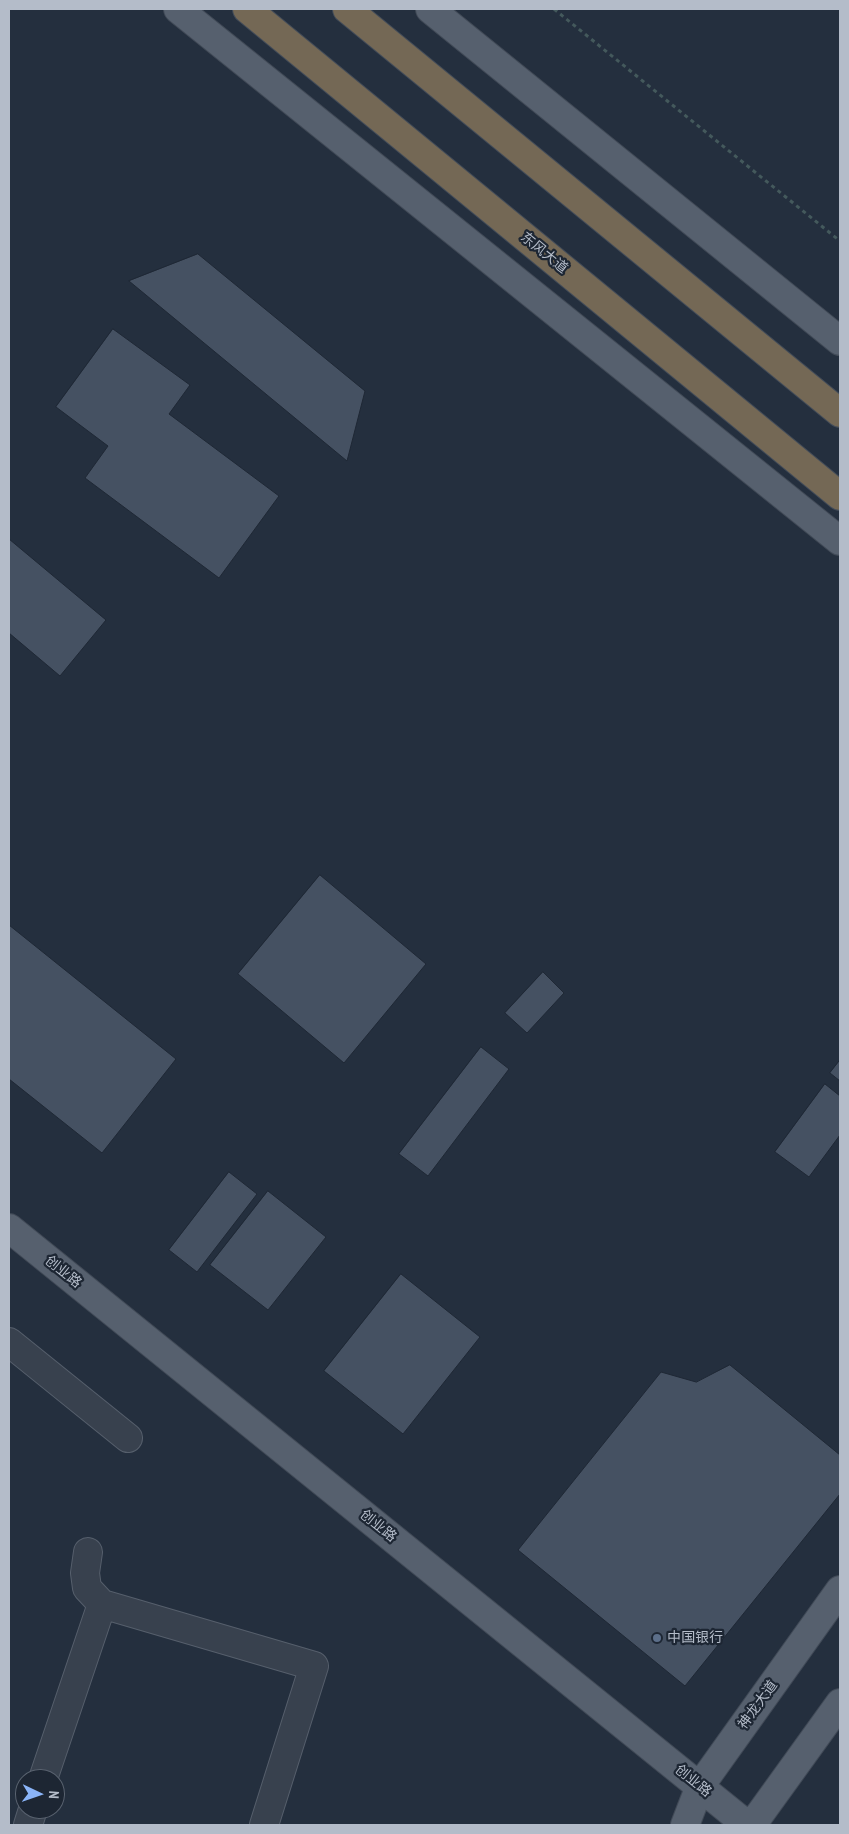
<!DOCTYPE html>
<html>
<head>
<meta charset="utf-8">
<style>
	body { margin:0 }
	#map { position:relative; width:849px; height:1834px; overflow:hidden; background:#242f3e; font-family:"PT Sans Narrow",sans-serif }
	canvas { display:block }
	.frame { position:absolute; inset:0; border:10px solid #b4bcc9; pointer-events:none }
	.north { position:absolute; left:15px; top:1769px; width:50px; height:50px; box-sizing:border-box; background:#1d2633; border:1px solid #59626f; border-radius:50%; rotate:93deg; font-size:14px; font-weight:700; line-height:20px; text-align:center; color:#b4bcc9 }
	.north::after { content:''; display:block; margin:auto; width:18px; height:22px; background:#8ab4f8; clip-path:polygon(50% 0,100% 100%,50% 72%,0 100%) }
</style>
</head>
<body>
<div id="map">
<canvas width="849" height="1834"></canvas>
<div class="frame"></div>
<div class="north">N</div>
</div>
<script>
const c = document.querySelector('canvas').getContext('2d');
c.lineJoin = 'round';
function fill(path, color) {
  c.fillStyle = color;
  c.fill(path, 'evenodd');
}
function stroke(path, color, width, dash) {
  c.strokeStyle = color;
  c.lineWidth = width;
  c.lineCap = dash ? 'butt' : 'round';
  c.setLineDash(dash || []);
  c.stroke(path);
}
function drawText(font, color, halo, rows, align = 'center') {
  c.font = font + ' "PT Sans Narrow","Noto Sans SC",sans-serif';
  c.lineWidth = 4.5;
  c.setLineDash([]);
  c.textBaseline = 'middle';
  c.strokeStyle = halo;
  c.fillStyle = color;
  for (const [text, x, y, turn = 0] of rows) {
    c.save();
    c.translate(x, y);
    c.rotate((+turn || 0) * Math.PI / 180);
    c.textAlign = isNaN(turn) ? turn : align;
    if (halo) c.strokeText(text, 0, 0);
    c.fillText(text, 0, 0);
    c.restore();
  }
}
const building = new Path2D(`
	M198,254l167,137 -18,70 -218,-180z
	M113,329l77,56 -21,29 110,82 -60,82 -134,-100 23,-32 -52,-39z
	M9,539l97,81 -46,56 -51,-43z
	M320,875l106,89 -82,99 -106,-89z
	M9,925l167,134 -74,94 -93,-74z
	M543,972l21,21 -37,40 -22,-20z
	M481,1047l28,22 -81,107 -29,-22z
	M840,1060v21l-10,-8z
	M825,1084l15,12v39l-31,42 -34,-25z
	M229,1172l28,22 -60,78 -28,-22z
	M268,1191l58,46 -58,73 -58,-45z
	M401,1274l79,63 -77,97 -79,-63z
	M730,1365l110,90v39l-155,192 -167,-136 143,-178 35,10z`);
const path = new Path2D(`
	M554,9l286,232`);
const minor = new Path2D(`
	M9,1342l119,96
	M102,1604l212,62 -50,159
	M43,1779l59,-175 -15,-16 -2,-15 3,-21
	M28,1825l5,-16`);
const major = new Path2D(`
	M178,9l662,532
	M430,9l410,332
	M9,1228l738,597
	M685,1825l15,-39 140,-196
	M752,1825l88,-122`);
const highway = new Path2D(`
	M247,9l593,487
	M347,9l493,404`);
const markers = [
	[657,1638,5,"#5c6f8a"]
];
const streetNames = [
	["东风大道",544,253,39],
	["创业路",63,1272,39],
	["创业路",378,1526,39],
	["神龙大道",758,1705,-54],
	["创业路",693,1781,39]
];
const poiNames = [
	["中国银行",667,1638]
];
fill(building, '#455162');
stroke(building, '#1f2835', 1);
stroke(minor, '#565f6c', 30);
stroke(major, '#414a57', 30);
stroke(highway, '#434c59', 30);
stroke(path, '#44595c', 3, [4, 4]);
stroke(minor, '#38414e', 28);
stroke(major, '#56606e', 28);
stroke(highway, '#746855', 28);
for (const [x, y, r, color] of markers) {
  const dot = new Path2D();
  dot.arc(x, y, r, 0, 2 * Math.PI);
  c.fillStyle = color;
  c.fill(dot);
  stroke(dot, '#1d2633', 2);
}
drawText('14px', '#b4bcc9', '#1d2633', streetNames);
drawText('14px', '#b4bcc9', '#1d2633', poiNames, 'left');
</script>
</body>
</html>
